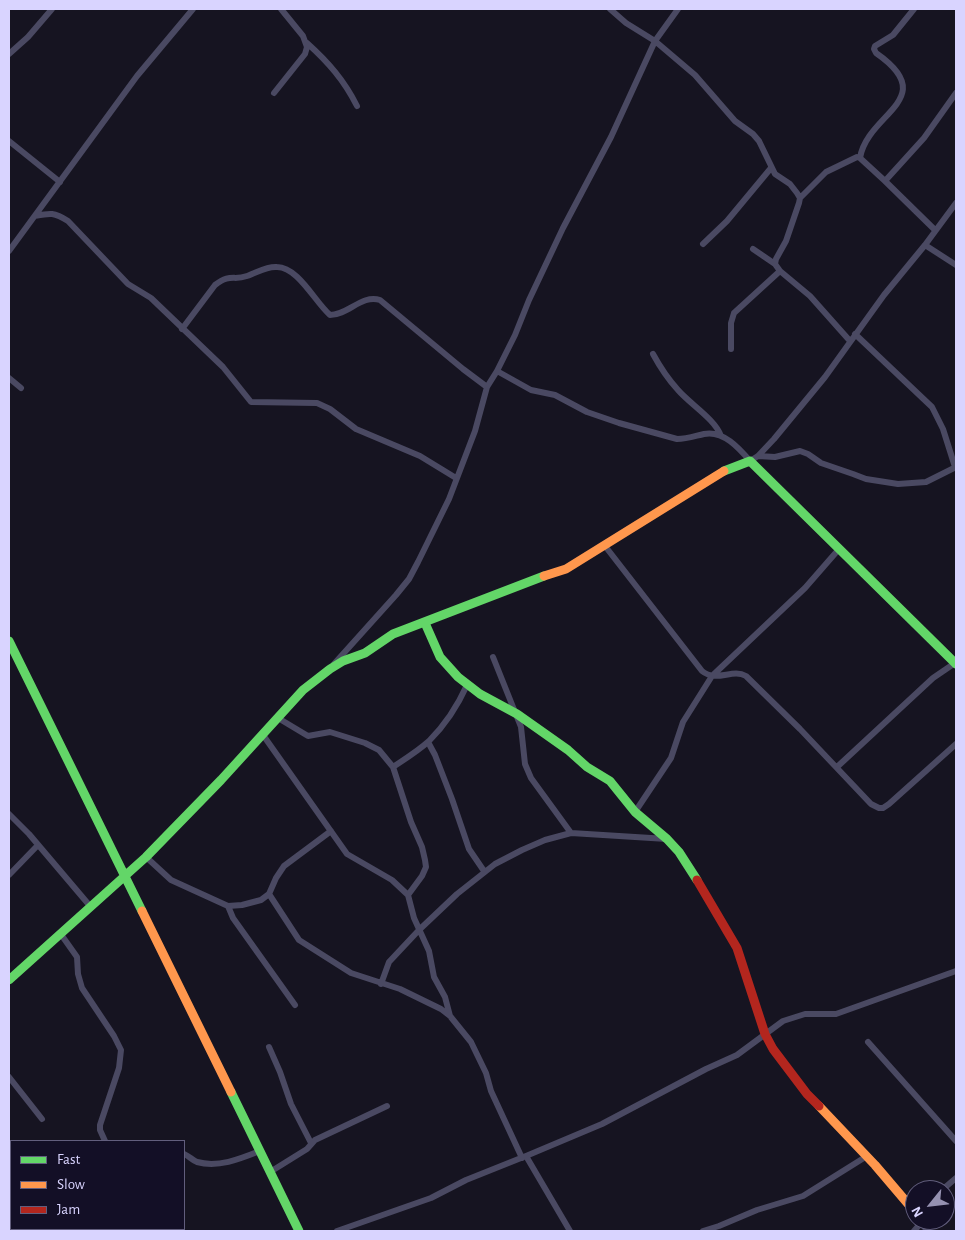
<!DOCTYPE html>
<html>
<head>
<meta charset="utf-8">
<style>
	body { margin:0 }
	#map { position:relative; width:965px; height:1240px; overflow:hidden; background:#161421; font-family:"Alegreya Sans",sans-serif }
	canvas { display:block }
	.frame { position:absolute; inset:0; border:10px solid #d9d4ff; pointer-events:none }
	.legend { position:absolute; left:10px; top:1140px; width:175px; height:90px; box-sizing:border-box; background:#130f26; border:1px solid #625e7d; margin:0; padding:6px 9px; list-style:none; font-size:15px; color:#d9d4ff }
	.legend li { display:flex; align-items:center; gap:10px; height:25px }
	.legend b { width:25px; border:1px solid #625e7d }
	.north { position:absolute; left:905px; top:1180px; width:50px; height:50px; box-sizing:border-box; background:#130f26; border:1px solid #625e7d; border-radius:50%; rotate:241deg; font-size:14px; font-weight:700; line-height:20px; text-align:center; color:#d9d4ff }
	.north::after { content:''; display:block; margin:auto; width:18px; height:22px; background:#9591b1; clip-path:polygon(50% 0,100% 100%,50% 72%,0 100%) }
</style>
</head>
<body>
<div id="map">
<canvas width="965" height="1240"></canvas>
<div class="frame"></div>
<ul class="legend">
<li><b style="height:6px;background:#63d668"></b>Fast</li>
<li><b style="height:6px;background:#ff974d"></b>Slow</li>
<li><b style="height:6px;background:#b3261e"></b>Jam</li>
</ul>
<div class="north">N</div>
</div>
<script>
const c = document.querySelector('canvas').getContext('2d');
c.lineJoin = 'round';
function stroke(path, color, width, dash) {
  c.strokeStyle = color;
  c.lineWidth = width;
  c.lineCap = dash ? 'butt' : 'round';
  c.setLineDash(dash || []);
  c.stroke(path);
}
const street = new Path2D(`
	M610,9l16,14 29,18 40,34 40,46 18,13 6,7 16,33 15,10 7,9 3,5 -1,5 -13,38 -10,18 -1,5 5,7 30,25 40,45
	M307,43c21,19 37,37 50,63
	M9,54l19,-17 24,-28
	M274,93l31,-39 2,-7 -4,-11 -22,-27
	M9,141l51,41
	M860,158c7,-45 82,-59 16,-105l-2,-4 1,-3 18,-11 21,-26
	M800,198l26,-26 31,-15 3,1 25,23
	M35,216c15,-3 19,-4 33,5l60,63 23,14 72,69 28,35 66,1 13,6 26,20 64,27 36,22
	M935,230l-50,-49 39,-43 32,-45
	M703,244l24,-23 44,-53
	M925,245l31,20
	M753,249l22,15
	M9,251l128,-175 56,-67
	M182,329l33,-44c16,-12 18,-4 32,-9 10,-3 19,-10 30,-9 21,0 38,35 53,48 18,0 32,-21 50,-15l83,69 24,18
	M855,334l77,73 11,22 12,38
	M731,349v-26l3,-10 46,-42
	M653,354c7,13 15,25 25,36 12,14 37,29 43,46
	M497,371l34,19 24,5 32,17 32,11 58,16c10,0 18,-3 27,-5 19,-4 35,14 46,27l8,-5 16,-17 51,-62 59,-82 41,-50 31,-42
	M9,378l12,10
	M758,456l17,1 25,-6 8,3 13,9 32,11 13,5 32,5 28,-2 30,-15
	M605,546l97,125c15,12 30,-3 44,5l54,53 71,75 8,4h4l6,-4 67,-60
	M493,657l28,70 4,37 6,14 40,55
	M334,664l62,-69 13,-16 9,-17 31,-63 26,-68 12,-44 10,-16 18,-36 14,-35 34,-72 48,-91 44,-96 23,-32
	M278,718l30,18 22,-4 35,11 14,7 14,17 18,55 11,25 3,13 1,7 -4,9 -14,19
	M263,735l84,119 45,26 16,15 6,23 15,33 5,26 11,20 5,19
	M428,742l7,13 17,44 17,50 15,22
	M393,767c12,-8 25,-16 36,-26 16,-16 29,-36 38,-56
	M837,767l96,-89 22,-15
	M635,812l36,-54 12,-36 29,-46 93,-88 34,-39
	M9,814l20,20 61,72
	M146,857l25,23 57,26 14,-1 19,-5 8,-6 7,-16 8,-12 47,-35
	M9,875l29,-30
	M269,894l30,46 52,33 49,16 41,20 9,7 21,26 15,31 5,18 31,67
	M228,906l5,12 62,87
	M60,933l17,24 1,17 4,14 32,48 7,14 -2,18 -19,57v5l5,11
	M381,984l8,-22 30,-32 38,-36 38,-30 27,-14 23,-10 26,-7 96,6
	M868,1042l88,99
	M269,1047l11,25 11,32 20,39
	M9,1077l33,42
	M184,1154c5,2 8,6 13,8 21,6 43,-3 63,-11
	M526,1156l44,75
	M270,1172l37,-23 8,-9 72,-34
	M942,1190l14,-12
	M9,1205l2,2
	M920,1220l7,11
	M34,1229l2,2
	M138,1229l1,2
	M337,1231l94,-33 35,-18 60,-24 76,-32 104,-55 31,-14 46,-34 22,-7h31l120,-43
	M703,1231l16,-5 38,-16 46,-14 64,-40
	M914,1231l7,-8`);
const fast = new Path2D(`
	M724,471l26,-10 206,203
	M425,623l15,34 18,20 22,17 37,20 51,36 19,17 23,14 25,31 32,27 12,13 18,28
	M9,641l133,270
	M9,980l137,-123 75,-77 82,-90 27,-21 13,-8 22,-8 28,-19 151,-58
	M231,1092l68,139`);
const slow = new Path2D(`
	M544,576l22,-7 158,-98
	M142,911l89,181
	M819,1106l56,59 40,47`);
const jam = new Path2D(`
	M697,880l40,68 28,86 8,15 34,45 12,12`);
stroke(street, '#4a4962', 6);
stroke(fast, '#63d668', 9);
stroke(slow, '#ff974d', 9);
stroke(jam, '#b3261e', 9);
</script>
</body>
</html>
